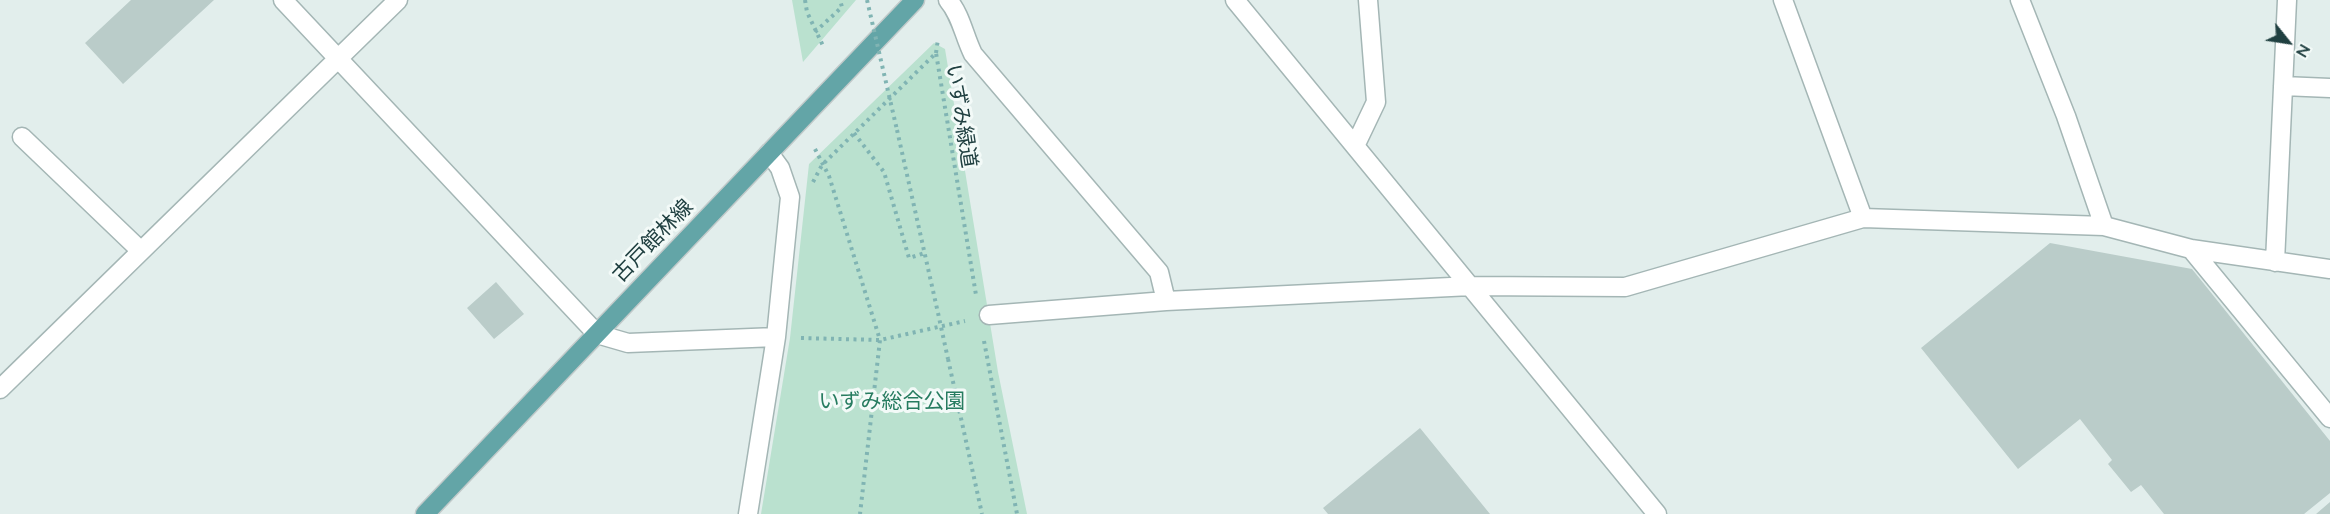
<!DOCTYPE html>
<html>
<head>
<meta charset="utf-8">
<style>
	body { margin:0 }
	#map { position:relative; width:2330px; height:514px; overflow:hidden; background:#e2eeec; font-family:Mulish,sans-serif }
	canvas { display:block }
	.north { position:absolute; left:2258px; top:12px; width:60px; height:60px; -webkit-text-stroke:4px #f3faf8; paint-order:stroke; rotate:120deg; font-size:16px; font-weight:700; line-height:24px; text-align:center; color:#204041 }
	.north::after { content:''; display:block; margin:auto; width:21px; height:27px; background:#204041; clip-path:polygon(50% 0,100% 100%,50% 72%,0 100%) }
</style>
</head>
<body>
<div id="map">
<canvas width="2330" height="514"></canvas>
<div class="north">N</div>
</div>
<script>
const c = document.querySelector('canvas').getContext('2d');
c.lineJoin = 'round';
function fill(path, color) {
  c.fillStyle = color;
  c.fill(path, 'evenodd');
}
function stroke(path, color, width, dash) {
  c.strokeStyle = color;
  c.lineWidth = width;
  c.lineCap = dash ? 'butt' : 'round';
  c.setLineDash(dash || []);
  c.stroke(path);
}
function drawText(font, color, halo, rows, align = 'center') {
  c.font = font + ' Mulish,"Noto Sans JP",sans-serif';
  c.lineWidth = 6;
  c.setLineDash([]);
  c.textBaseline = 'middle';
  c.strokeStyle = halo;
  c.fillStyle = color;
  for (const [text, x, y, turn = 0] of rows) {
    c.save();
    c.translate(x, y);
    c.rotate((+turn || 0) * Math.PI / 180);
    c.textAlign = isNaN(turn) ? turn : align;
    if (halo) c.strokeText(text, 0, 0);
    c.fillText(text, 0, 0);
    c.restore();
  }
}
const green = new Path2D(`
	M792,0h64l-53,62z
	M934,43l11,6 53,323 29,142h-266l29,-176 19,-174z`);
const building = new Path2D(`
	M131,0h83l-91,84 -38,-41z
	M2050,243l142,26 138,172v52l-26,21h-140l-23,-29 -10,7 -23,-28 4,-4 -32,-41 -62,50 -97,-121z
	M496,282l28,32 -30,25 -27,-31z
	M1420,428l70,86h-162l-5,-6z
	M2330,502v12h-14z`);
const path = new Path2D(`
	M805,0l2,12 17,36
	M815,32l27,-25 -2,-7
	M936,53l2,-14
	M897,130l41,183
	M854,133l30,39 25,86 16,-5
	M815,149l14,27 51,164 -20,174
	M813,182l9,-17 114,-112 40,242
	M801,338l79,2 85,-19
	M984,341l33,173
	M948,359l34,155`);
const minor = new Path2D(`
	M283,0l314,334 31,9 148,-6
	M948,0c13,15 16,36 25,54l186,218 7,29
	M1235,0l422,514
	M1783,0l80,218
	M2020,0l46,116 38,110
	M2283,86l47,2
	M22,137l119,114
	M1355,146l21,-44 -8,-102
	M2191,249l139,169
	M2275,262l12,-262
	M989,315l177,-14 305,-15 154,1 238,-69 241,8 87,23 139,20
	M0,389l398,-389
	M748,514l28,-177 14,-140 -10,-29 -11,-15`);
const major = new Path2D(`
	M425,514l490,-514`);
const pathBridge = new Path2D(`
	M867,0l30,130
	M938,313l10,46`);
const streetNames = [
	["いずみ緑道",961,116,81],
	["古戸館林線",653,241,-46]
];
const parkNames = [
	["いずみ総合公園",892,402]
];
fill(green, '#bae1cf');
fill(building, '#baccc9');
stroke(minor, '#a4b6b5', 21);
stroke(major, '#c1caca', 21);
stroke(path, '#80b4b3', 4, [3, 4.5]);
stroke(minor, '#fff', 18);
stroke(major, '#63a5a7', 18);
stroke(pathBridge, '#80b4b3', 4, [3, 4.5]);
drawText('21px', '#204041', '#f3faf8', streetNames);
drawText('21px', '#277c60', '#f3faf8', parkNames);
</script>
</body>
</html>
